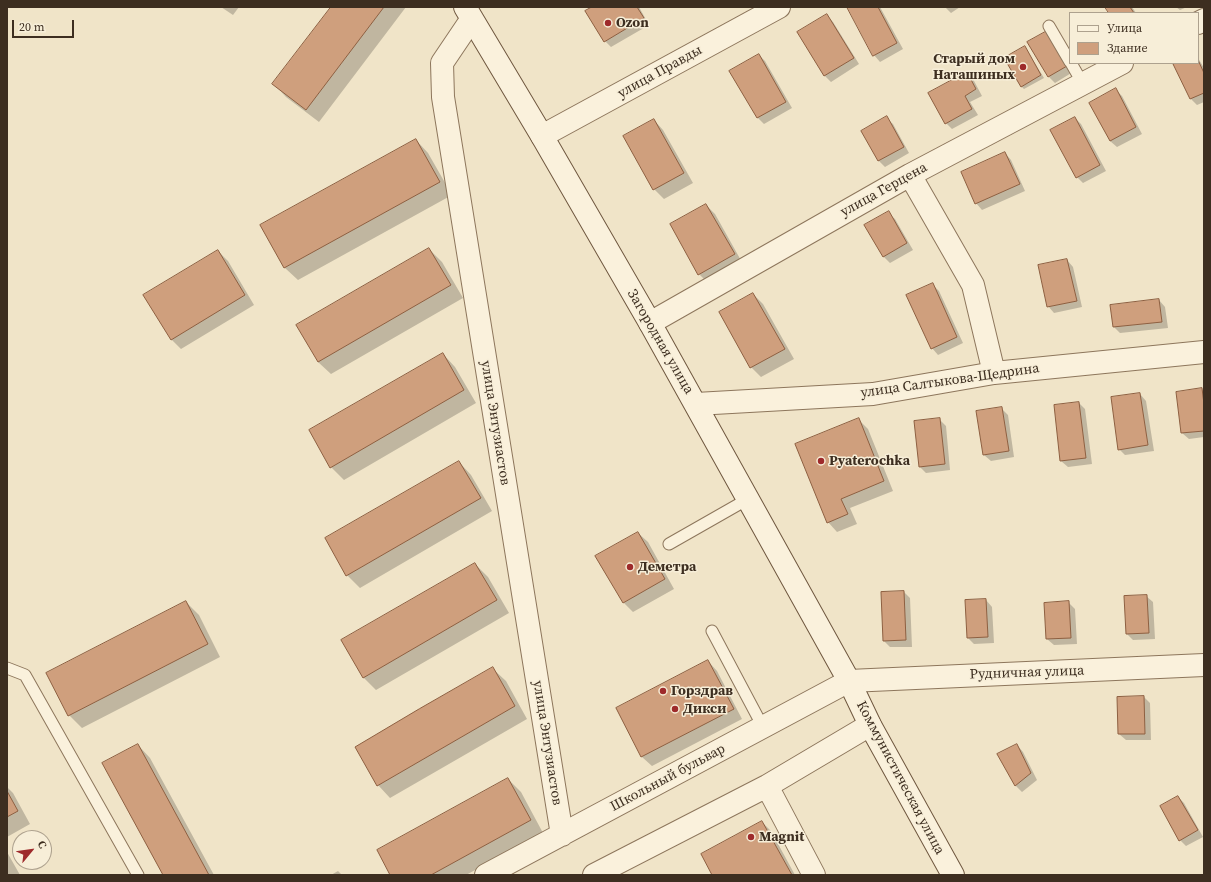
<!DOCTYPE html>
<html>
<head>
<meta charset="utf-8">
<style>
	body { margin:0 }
	#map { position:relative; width:1211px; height:882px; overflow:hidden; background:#f0e4c8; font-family:"Source Serif 4",serif }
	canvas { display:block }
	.frame { position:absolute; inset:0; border:8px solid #3d2e20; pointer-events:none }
	.legend { position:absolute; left:1069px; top:12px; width:130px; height:52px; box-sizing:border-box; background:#f7eed8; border:1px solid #ada18e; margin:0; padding:5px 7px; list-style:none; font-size:12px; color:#3d2e20 }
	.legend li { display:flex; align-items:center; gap:8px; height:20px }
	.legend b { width:20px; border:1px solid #ada18e }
	.north { position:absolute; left:12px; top:830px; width:40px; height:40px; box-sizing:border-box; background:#f7eed8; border:1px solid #ada18e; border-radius:50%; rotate:61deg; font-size:11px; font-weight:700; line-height:16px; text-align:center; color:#3d2e20 }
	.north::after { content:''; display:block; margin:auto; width:14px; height:18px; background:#9e2a2b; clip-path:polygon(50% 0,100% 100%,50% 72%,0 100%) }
	.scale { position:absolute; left:12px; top:20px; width:62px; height:18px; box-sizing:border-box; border:2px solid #3d2e20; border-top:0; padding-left:5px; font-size:12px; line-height:14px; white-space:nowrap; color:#3d2e20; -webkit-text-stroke:3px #f7eed8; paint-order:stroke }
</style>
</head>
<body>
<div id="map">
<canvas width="1211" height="882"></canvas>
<div class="frame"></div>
<ul class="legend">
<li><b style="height:5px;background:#faf1dc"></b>Улица</li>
<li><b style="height:11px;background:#cf9f7d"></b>Здание</li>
</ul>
<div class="north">С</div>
<div class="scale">20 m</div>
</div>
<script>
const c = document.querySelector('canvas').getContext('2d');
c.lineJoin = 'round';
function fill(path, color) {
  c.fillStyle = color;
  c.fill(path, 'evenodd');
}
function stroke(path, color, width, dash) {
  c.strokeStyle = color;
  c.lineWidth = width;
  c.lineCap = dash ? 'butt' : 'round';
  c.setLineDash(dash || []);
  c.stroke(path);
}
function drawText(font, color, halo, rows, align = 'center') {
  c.font = font + ' "Source Serif 4",serif';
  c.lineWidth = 3;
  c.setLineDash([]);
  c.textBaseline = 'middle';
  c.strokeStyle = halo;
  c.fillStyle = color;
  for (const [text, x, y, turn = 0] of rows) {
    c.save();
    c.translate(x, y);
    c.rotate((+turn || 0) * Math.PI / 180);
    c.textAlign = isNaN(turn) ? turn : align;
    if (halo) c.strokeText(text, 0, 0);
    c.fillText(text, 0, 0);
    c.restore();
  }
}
const shadow = new Path2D(`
	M221,7h18l-6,8z
	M332,7h74l-87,115 -33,-25 -12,-13z
	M594,7h45l10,18 -38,22 -6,-6z
	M849,7h31l23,42 -23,13 -6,-7z
	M945,7h15l-9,6z
	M1107,7h25l4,6h-26z
	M1176,7h11l-7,3z
	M826,15l7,7 26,42 -28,18 -7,-7z
	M1047,32l26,40 -18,11 -6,-6 -21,-35z
	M1025,47l19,31 -20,11 -3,-3z
	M759,55l6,6 27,47 -28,16 -6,-6 -27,-47z
	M1198,58l6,10v34l-7,3 -6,-6 -17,-34 4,-2h20z
	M966,73l7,6 9,17 -12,6 8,13 -26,14 -6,-6z
	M1116,90l6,6 20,38 -25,13 -7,-6 -20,-38z
	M886,118l7,6 16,29 -24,14 -6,-6 -17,-30z
	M1075,118l6,6 25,47 -23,12 -6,-6z
	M654,120l9,10 30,53 -29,16 -10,-10z
	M416,140l12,13 24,42 -154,85 -13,-12 -23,-42z
	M1005,153l6,7 14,31 -43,19 -6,-7z
	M706,205l9,9 28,50 -34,20 -10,-10z
	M888,213l7,6 18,31 -23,13 -6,-6 -18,-31z
	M429,249l13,13 21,36 -132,76 -13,-12z
	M218,251l10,10 26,44 -73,44 -10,-10z
	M1067,260l6,7 9,40 -28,6 -6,-7z
	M932,284l7,7 24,52 -25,12 -6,-7z
	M753,294l10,10 31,55 -33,18 -10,-10z
	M1159,300l6,7 3,21 -48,5 -6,-6z
	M443,354l12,13 21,36 -132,77 -13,-13z
	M1202,389l2,3v45l-15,2 -7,-6z
	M1140,394l6,7 8,50 -29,4 -6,-6z
	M1079,403l6,6 7,55 -24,3 -7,-6z
	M1001,408l7,7 6,42 -23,4 -7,-6z
	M939,419l7,7 4,44 -24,3 -6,-6z
	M859,420l9,9 25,62 -43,17 7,16 -20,8 -9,-10z
	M459,462l12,13 21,36 -132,77 -13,-13z
	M638,533l10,9 26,47 -41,23 -9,-9 -27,-46z
	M475,564l13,13 21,36 -133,77 -13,-13z
	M904,592l6,6 2,49h-22l-6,-6z
	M1146,596l7,6 2,37 -22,1 -6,-6z
	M986,600l6,7 2,36 -20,1 -6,-6z
	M186,602l13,13 21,42 -138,71 -13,-13z
	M1068,602l7,7 2,35 -23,1 -7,-6z
	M708,661l9,10 25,48 -90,47 -10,-9 -25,-48z
	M493,669l13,12 21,38 -137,79 -12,-13z
	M1144,697l6,6 1,37h-25l-7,-6z
	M138,745l12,13 64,117h-50z
	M1017,745l6,7 14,28 -15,12 -6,-6 -17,-32z
	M508,779l13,13 22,41 -77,42h-75z
	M7,787l6,6 17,31 -23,13z
	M1178,797l6,6 19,34 -17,9 -6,-6z
	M762,822l9,9 24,44h-81z
	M7,852l13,23h-13z
	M338,871l4,4h-11z`);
const building = new Path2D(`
	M331,7h53l-78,103 -34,-26z
	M592,7h45l7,11 -40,24 -19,-31z
	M847,7h31l19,36 -24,13z
	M1105,7h25l4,6h-25z
	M827,14l27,44 -30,18 -27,-44z
	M1047,31l20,35 -19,11 -21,-35z
	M1025,46l16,29 -20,12 -17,-29z
	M759,54l27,48 -29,16 -28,-47z
	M1198,60l6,13v20l-14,6 -17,-35 3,-1h22z
	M967,72l9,17 -11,7 7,13 -27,15 -17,-31z
	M1116,88l20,39 -26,14 -21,-38z
	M887,116l17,31 -26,14 -17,-30z
	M1075,117l25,48 -24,13 -26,-48z
	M654,119l30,54 -31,17 -30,-54z
	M416,139l24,43 -156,86 -24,-43z
	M1005,152l15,32 -45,20 -14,-32z
	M706,204l29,50 -37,21 -28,-51z
	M889,211l18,32 -24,14 -19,-32z
	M429,248l22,37 -133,77 -22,-37z
	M218,250l27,45 -74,45 -28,-45z
	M1067,259l10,42 -30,6 -9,-42z
	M933,283l24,54 -26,12 -25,-54z
	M753,293l32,56 -35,19 -31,-56z
	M1159,299l3,23 -49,5 -3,-22z
	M443,353l21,37 -134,78 -21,-38z
	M1202,388l2,16v27l-23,2 -5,-41z
	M1140,393l8,52 -30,5 -7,-53z
	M1079,402l7,56 -26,3 -6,-56z
	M1002,407l7,44 -26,4 -7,-44z
	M859,418l25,63 -43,18 7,15 -21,9 -32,-79z
	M940,418l5,46 -26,3 -5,-46z
	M459,461l22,37 -135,78 -21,-38z
	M638,532l27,47 -42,24 -28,-47z
	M475,563l22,37 -134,78 -22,-38z
	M904,591l2,49 -23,1 -2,-49z
	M1147,595l2,38 -23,1 -2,-38z
	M986,599l2,38 -21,1 -2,-38z
	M186,601l22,43 -140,72 -22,-43z
	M1069,601l2,37 -25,1 -2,-36z
	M708,660l26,49 -93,48 -25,-49z
	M493,667l22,39 -138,80 -22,-39 64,-38z
	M1144,696l1,38h-27l-1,-37z
	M138,744l71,131h-46l-61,-112z
	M1017,744l14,29 -16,13 -18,-32z
	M508,778l23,42 -100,55h-41l-13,-25z
	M7,791l11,20 -11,6z
	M1178,796l20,34 -19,11 -19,-35z
	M762,821l30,54h-80l-11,-21z`);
const lane = new Path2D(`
	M1049,26l21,36
	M1071,63l12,21
	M669,544l79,-45
	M712,631l51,96
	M7,668l18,7 113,200`);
const street = new Path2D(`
	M471,20l-29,43 1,34 119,738
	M1198,23l6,-3
	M542,136l237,-129
	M910,175l63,110 21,88
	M650,323l260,-148 212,-112
	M696,404l177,-10 121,-21 210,-21
	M767,786l47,89
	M486,875l363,-194 355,-16
	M594,875l173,-89 103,-61`);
const secondary = new Path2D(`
	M465,7l77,129 108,187 199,358 21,44 83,150`);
const markers = [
	[608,23,4,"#9e2a2b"],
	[1023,67,4,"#9e2a2b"],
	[821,461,4,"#9e2a2b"],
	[630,567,4,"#9e2a2b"],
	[663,691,4,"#9e2a2b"],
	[675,709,4,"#9e2a2b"],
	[751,837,4,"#9e2a2b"]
];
const poiNames = [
	["Ozon",616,23],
	["Старый дом",1015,59,"right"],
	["Наташиных",1015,75,"right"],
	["Pyaterochka",829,461],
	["Деметра",638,567],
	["Горздрав",671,691],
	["Дикси",683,709],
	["Magnit",759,837]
];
const streetNames = [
	["улица Правды",660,72,-29],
	["улица Герцена",884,190,-29],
	["Загородная улица",660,342,60],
	["улица Салтыкова-Щедрина",950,381,-8],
	["улица Энтузиастов",495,423,81],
	["Рудничная улица",1027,673,-2],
	["улица Энтузиастов",547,743,81],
	["Школьный бульвар",668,778,-28],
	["Коммунистическая улица",900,778,62]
];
fill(shadow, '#0003');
fill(building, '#cf9f7d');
stroke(building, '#8d5f41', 1);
stroke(lane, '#8d765c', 13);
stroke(street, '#8d765c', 24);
stroke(secondary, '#6f573f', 24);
stroke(lane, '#faf1dc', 11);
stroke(street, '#faf1dc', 22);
stroke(secondary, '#faf1dc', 22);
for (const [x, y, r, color] of markers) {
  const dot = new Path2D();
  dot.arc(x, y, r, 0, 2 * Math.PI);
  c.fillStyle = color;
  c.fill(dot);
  stroke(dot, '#f7eed8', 1.5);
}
drawText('bold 14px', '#3d2e20', '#f7eed8', poiNames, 'left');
drawText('14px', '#3d2e20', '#f7eed8', streetNames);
</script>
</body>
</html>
